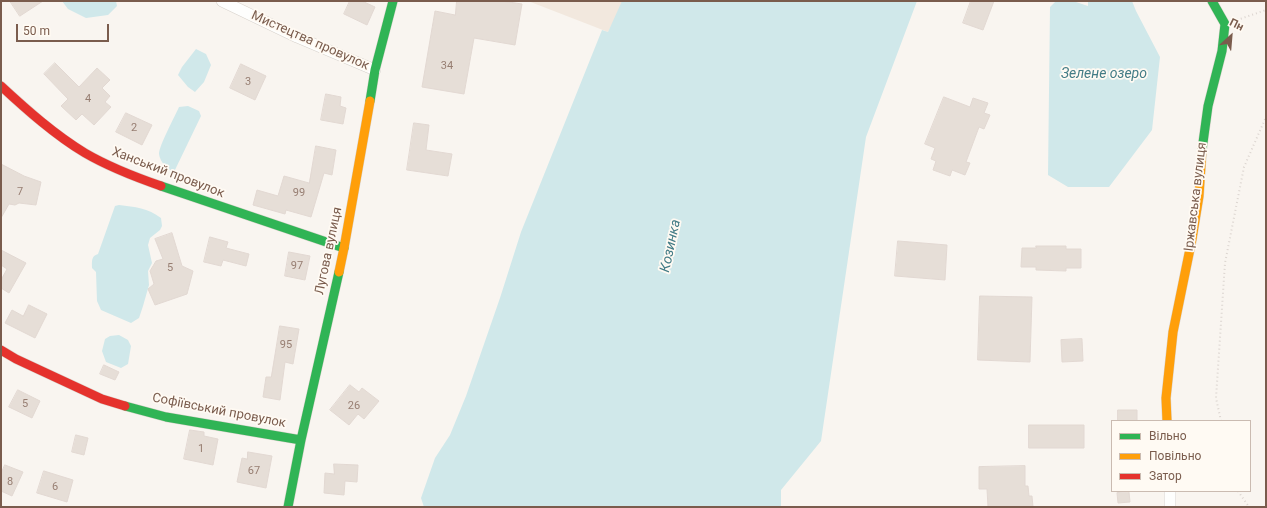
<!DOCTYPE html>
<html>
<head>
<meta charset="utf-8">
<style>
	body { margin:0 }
	#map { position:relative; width:1267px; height:508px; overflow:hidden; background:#f9f5f0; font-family:Roboto,sans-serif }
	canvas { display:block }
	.frame { position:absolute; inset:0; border:2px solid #7a5c4d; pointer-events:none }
	.legend { position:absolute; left:1111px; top:420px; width:140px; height:72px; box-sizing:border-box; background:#fffaf3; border:1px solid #cabbb1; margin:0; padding:5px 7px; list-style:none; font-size:12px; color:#7a5c4d }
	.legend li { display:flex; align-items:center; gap:8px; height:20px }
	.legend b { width:20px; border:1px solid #cabbb1 }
	.north { position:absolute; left:1211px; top:16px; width:40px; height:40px; -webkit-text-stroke:3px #fffaf3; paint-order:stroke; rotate:26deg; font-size:11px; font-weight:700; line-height:16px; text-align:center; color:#7a5c4d }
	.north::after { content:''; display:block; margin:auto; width:14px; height:18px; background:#7a5c4d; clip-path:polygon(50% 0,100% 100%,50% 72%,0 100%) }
	.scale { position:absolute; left:16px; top:24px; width:93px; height:18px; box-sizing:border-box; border:2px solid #7a5c4d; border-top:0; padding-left:5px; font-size:12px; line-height:14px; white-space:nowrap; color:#7a5c4d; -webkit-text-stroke:3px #fffaf3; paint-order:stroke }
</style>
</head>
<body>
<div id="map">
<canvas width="1267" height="508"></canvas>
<div class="frame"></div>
<ul class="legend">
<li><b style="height:5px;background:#30b455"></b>Вільно</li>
<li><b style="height:5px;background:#ff9f0a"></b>Повільно</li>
<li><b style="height:5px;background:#e5322d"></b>Затор</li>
</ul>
<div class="north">Пн</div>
<div class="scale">50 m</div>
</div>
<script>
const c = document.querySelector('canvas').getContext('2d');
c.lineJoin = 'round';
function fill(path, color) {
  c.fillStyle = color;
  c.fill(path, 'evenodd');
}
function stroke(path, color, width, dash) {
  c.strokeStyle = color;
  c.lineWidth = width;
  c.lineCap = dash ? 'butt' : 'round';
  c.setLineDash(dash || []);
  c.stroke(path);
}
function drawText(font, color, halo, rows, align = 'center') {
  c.font = font + ' Roboto,sans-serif';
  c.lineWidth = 3.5;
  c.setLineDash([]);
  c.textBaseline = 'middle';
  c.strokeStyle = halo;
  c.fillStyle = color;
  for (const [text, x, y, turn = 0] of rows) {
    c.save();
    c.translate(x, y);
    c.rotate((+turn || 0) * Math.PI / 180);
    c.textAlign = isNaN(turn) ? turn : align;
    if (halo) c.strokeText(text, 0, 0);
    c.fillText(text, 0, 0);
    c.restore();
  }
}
const residential = new Path2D(`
	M528,1h97l-17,31z`);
const water = new Path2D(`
	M62,1h54l1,5 -9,9 -22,3 -18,-9z
	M622,1h295l-51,136 -45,304 -40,49v17h-357l-3,-9 14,-40 15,-23 16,-39 34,-98 21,-66 81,-202 6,2z
	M1056,1h17l15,5v-5h44l4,10 24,46 -8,73 -43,57h-41l-20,-12 2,-168z
	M196,49l10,5 5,11 -7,17 -9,10 -7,-5 -10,-12 4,-8z
	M188,106l11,5 2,5 -27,56c-7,-3 -14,-10 -15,-18 0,-8 16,-38 20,-47z
	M119,205c16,2 29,3 42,13l1,8 -2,4 -10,8 -2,7 4,18 -4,8 1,14 -6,21 -4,12 -8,5 -30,-13 -4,-9 -1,-29 -4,-4c0,-7 -1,-12 6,-14l17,-48z
	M119,335l9,5 3,6 -3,18 -7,4 -15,-6 -4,-11 3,-12 5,-3z`);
const building = new Path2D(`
	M10,1h33l-23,15z
	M350,1h12l13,6 -8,18 -23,-11z
	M457,1h45l20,3 -7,41 -41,-7 -10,56 -42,-7 13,-76 20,4z
	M971,1h23l-11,29 -20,-7z
	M55,63l24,24 18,-19 13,12 -8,8 8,8 -5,6 6,5 -17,18 -12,-11 -6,6 -15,-14 7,-7 -24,-25z
	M241,64l25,12 -11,24 -25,-12z
	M326,94l15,3 -1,9 6,2 -3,16 -22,-4z
	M944,97l26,10 3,-9 15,5 -4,10 6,2 -6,14 -5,-2 -13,35 4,1 -5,12 -13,-5 -2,6 -17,-6 3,-9 -5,-2 4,-11 -10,-4z
	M126,113l26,12 -10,20 -26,-13z
	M414,123l15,2 -3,25 26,4 -4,22 -41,-6z
	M316,146l20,4 -4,25 -8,-2 -13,44 -25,-7 -1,4 -32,-9 4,-15 21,6 6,-20 25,7z
	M1,164l23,12 17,6 -5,23 -17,-2 -4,2 -6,-1 -8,14z
	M172,233l10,33 11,5 -6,23 -32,11 -7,-16 6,-5 -4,-13 6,-10 7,-2 -8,-20z
	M210,237l18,5 -2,6 23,6 -3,12 -23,-6 -2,6 -17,-4z
	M898,241l49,4 -2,35 -50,-4z
	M1036,246h30v3h15v19h-15v3l-30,-1v-3h-15l1,-19h14z
	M1,250l25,13 -17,30 -8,-5v-8l6,-11 -6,-4z
	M289,252l21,4 -5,24 -20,-4z
	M980,296l52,1 -2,65 -52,-2z
	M29,305l18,9 -12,24 -30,-15 7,-13 11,6z
	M280,326l19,3 -6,35 -8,-2 -5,38 -17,-3 3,-20h5z
	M1082,339l1,22 -21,1 -1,-22z
	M104,365l15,7 -4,8 -15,-6z
	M350,385l9,7 3,-4 17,13 -15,18 -6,-5 -9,11 -19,-15z
	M18,390l22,11 -8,17 -23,-11z
	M1118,410h19v11h-19z
	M1029,425h55v23h-55z
	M190,430l14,2v4l14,3 -5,26 -29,-6z
	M76,435l12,3 -4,17 -12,-3z
	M248,452l24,4 -6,32 -29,-6 5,-24 5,1z
	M334,464l24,1 -1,17 -12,-1 -1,14 -20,-2 1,-20 9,1z
	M5,465l18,7 -11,24 -11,-5v-17z
	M1025,466v20h3l1,10h3l1,11h-45l-1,-18h-8v-22z
	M44,471l29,9 -6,22 -30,-9z
	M1129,492l1,10 -12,1 -1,-10z`);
const path = new Path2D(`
	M1237,20l29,-10
	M1221,421l-5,-23 9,-135 19,-96 22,-50
	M1238,491l11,16`);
const street = new Path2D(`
	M222,1l75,36 78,33
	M1170,491v16`);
const fast = new Path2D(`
	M370,101l5,-31 18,-69
	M1202,150l6,-44 14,-55 3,-27 -13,-23
	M161,186l183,62
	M125,406l41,11 135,23
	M288,507l13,-67 38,-168`);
const slow = new Path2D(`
	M339,272l5,-24 26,-147
	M1167,421l-1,-23 7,-66 19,-93 7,-43 3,-46`);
const jam = new Path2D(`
	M1,86c26,24 54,49 84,67 24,14 50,24 76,33
	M1,350l15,9 86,40 23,7`);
const numberNames = [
	["34",447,66],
	["3",248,82],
	["4",88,99],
	["2",134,128],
	["7",20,192],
	["99",299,193],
	["97",297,266],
	["5",170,268],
	["95",286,345],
	["5",25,404],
	["26",354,406],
	["1",201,449],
	["67",254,471],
	["8",10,482],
	["6",55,487]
];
const streetNames = [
	["Мистецтва провулок",310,41,24],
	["Ханський провулок",168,173,21],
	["Іржавська вулиця",1196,197,-83],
	["Лугова вулиця",329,251,-78],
	["Софіївський провулок",219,411,11]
];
const waterNames = [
	["Зелене озеро",1104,74],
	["Козинка",671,246,-78]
];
fill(residential, '#f2e8de');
fill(water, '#d0e8ea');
fill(building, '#e6ded7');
stroke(building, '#e2d8d2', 1);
stroke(street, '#d7d1cb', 12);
stroke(fast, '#d9d2cb', 10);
stroke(slow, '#d9d2cb', 10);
stroke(jam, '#d9d2cb', 10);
stroke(path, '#dcd5d0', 2, [1, 3]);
stroke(street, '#fefefd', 11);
stroke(fast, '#30b455', 9);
stroke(slow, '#ff9f0a', 9);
stroke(jam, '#e5322d', 9);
drawText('11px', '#977e72', null, numberNames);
drawText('13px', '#7a5c4d', '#fffaf3', streetNames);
drawText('italic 14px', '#437c86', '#fffaf3', waterNames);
</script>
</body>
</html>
